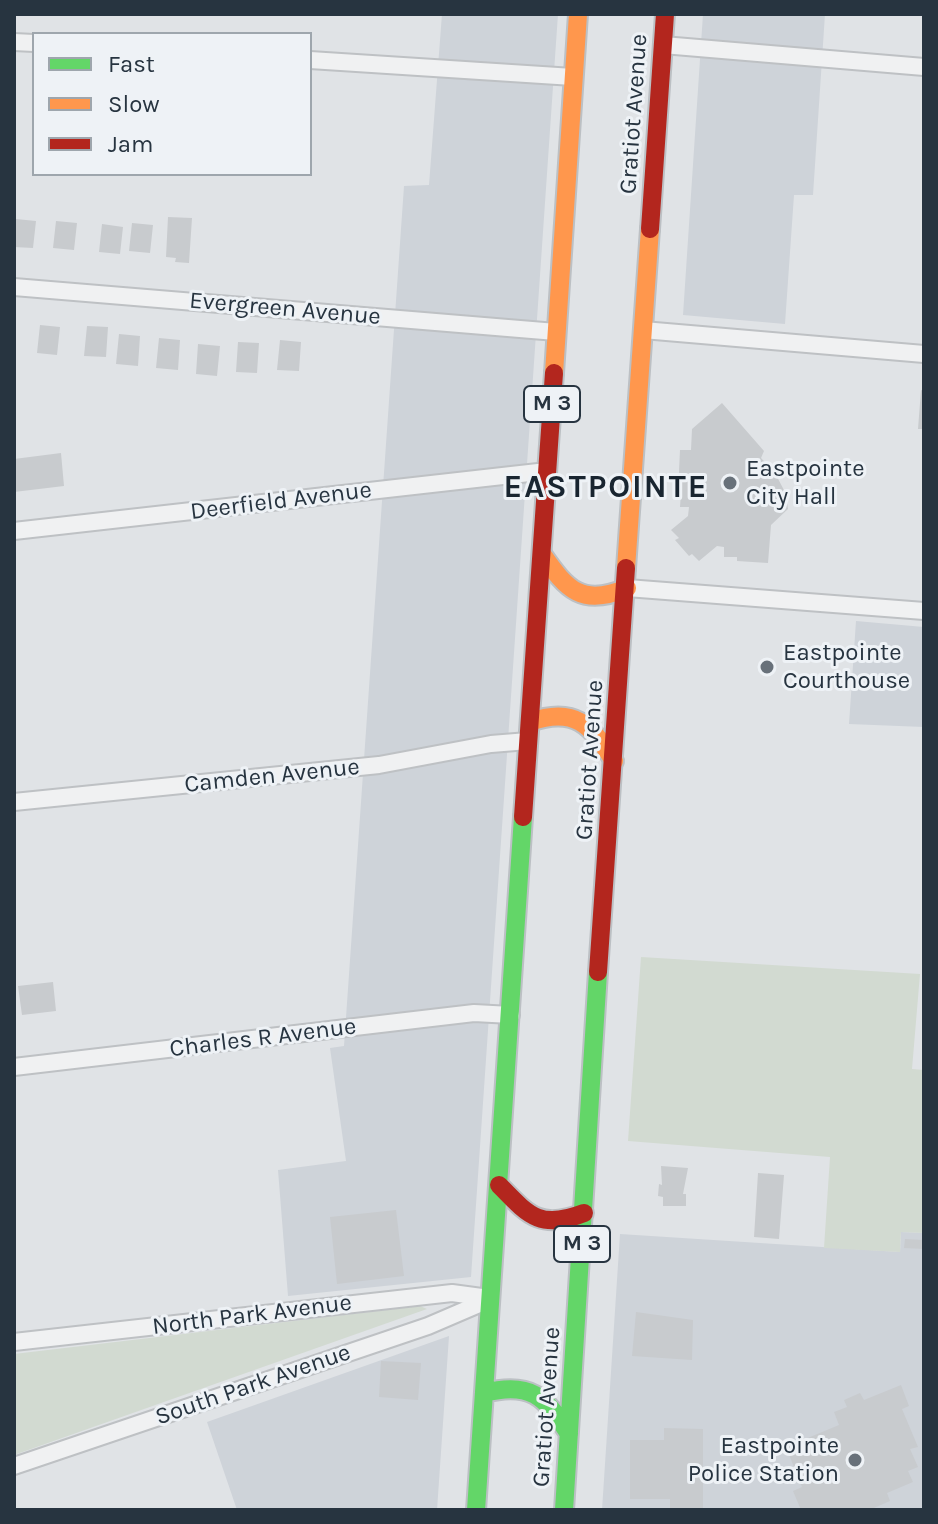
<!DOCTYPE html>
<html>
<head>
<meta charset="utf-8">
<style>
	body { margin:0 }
	#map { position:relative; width:938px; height:1524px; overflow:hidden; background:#e0e3e6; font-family:Karla,sans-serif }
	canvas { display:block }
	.frame { position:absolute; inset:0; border:16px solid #273440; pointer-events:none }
	.legend { position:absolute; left:32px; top:32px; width:280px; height:144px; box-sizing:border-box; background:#eef2f6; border:2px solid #9ea6ad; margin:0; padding:10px 14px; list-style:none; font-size:24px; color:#273440 }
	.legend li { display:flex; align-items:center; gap:16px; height:40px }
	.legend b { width:40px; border:2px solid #9ea6ad }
</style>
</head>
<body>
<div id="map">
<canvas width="938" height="1524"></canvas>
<div class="frame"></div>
<ul class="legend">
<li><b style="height:10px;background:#63d668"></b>Fast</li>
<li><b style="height:10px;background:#ff974d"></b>Slow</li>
<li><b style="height:10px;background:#b3261e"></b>Jam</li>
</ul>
</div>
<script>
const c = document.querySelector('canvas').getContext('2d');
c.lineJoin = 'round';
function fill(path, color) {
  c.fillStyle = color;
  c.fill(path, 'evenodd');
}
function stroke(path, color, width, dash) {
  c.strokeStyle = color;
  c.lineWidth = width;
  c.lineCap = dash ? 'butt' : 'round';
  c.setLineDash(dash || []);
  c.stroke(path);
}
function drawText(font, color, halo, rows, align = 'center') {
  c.font = font + ' Karla,sans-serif';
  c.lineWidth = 6;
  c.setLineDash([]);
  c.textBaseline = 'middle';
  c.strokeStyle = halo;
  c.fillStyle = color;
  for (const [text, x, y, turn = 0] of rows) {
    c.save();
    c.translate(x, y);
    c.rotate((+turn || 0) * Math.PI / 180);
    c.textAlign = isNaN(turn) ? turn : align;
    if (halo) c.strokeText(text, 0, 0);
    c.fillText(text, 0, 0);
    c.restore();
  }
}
const built = new Path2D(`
	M442,14h116l-87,1263 -183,19 -10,-126 68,-9 -16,-113 14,-2 60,-860 25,-1z
	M703,14h122l-12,181h-19l-9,129 -102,-9z
	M856,621l68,6v100l-75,-3z
	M901,1232l23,1v275l-322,2 18,-276 280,18z
	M449,1336l-12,174h-200l-30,-88z`);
const green = new Path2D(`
	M641,957l279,17 -8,95 12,1v163l-23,-1 -1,20 -76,-4 6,-91 -202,-16z
	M420,1306l7,3 -413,146v-101z`);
const building = new Path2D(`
	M168,217l24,1 -3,45 -14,-1 1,-4 -10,-1z
	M16,219l20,2 -3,27 -19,-1z
	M56,221l21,2 -3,27 -21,-2z
	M132,223l21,2 -3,28 -21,-2z
	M102,224l21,3 -3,27 -21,-2z
	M40,325l20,2 -3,28 -20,-2z
	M87,326l21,1 -2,30 -22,-1z
	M119,334l21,2 -2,30 -22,-2z
	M159,338l21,2 -2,30 -22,-2z
	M280,340l21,2 -2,29 -22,-1z
	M238,342l21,1 -2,30 -21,-1z
	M198,344l22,2 -3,30 -21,-2z
	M921,390l3,1v38h-6z
	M722,403l42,48 -3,7 14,15 11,21 2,15 -17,16 -3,38 -31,-2v-4h-13v-10l-7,-1 -18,15 -7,-7 -3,2 -14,-16 4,-2 -8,-8 17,-14 1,-9h-9l1,-14h-3l2,-43h11l1,-21z
	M61,453l3,33 -50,6v-33z
	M53,982l3,29 -34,4 -4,-29z
	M661,1166l27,2 -5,26h3v12h-23v-9l-5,-1 1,-12 3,1z
	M758,1173l26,2 -5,64 -25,-2z
	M396,1210l8,66 -67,8 -7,-67z
	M905,1239l19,1v9l-20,-1z
	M636,1312l57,8 -1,40 -60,-4z
	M381,1361l40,2 -3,37 -39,-3z
	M901,1385l8,21 -7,3 16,38 -8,2 8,18 -10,4 5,11 -26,11 3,8 -21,9h-68l-8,-19 9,-4 -16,-40 53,-22 -5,-13 13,-5 -3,-7 16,-7 4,7z
	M664,1428l39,1v81h-33v-11h-40v-59h34z`);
const street = new Path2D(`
	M14,42l20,1
	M663,45l261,22
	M310,60l263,17
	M14,287l542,45
	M643,330l281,24
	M14,531l533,-60
	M627,588l297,23
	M14,802l365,-37 112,-21 37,-3
	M14,1067l460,-54 37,2
	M14,1342l438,-49 37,5
	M14,1466l414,-140 63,-27`);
const fast = new Path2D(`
	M484,1393c46,-12 61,3 85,41
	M476,1510l47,-693
	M564,1510l34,-538`);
const slow = new Path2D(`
	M554,373l24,-359
	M542,554c25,36 40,53 85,34
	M626,568l24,-339
	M530,722c45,-16 61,3 84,39`);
const jam = new Path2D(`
	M650,229l15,-215
	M523,817l31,-444
	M598,972l28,-404
	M499,1185c30,31 41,45 85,28`);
const markers = [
	[730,483,8,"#68717a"],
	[767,667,8,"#68717a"],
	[855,1460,8,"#68717a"]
];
const shields = [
	[552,404,56],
	[582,1244,56]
];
const shieldNames = [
	["M 3",552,404],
	["M 3",582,1244]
];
const streetNames = [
	["Gratiot Avenue",634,114,-86],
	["Evergreen Avenue",285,309,5],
	["Deerfield Avenue",281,501,-7],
	["Gratiot Avenue",590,760,-86],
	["Camden Avenue",272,776,-6],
	["Charles R Avenue",263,1038,-7],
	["North Park Avenue",252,1315,-7],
	["South Park Avenue",253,1385,-19],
	["Gratiot Avenue",547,1407,-86]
];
const poiNames = [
	["Eastpointe",746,469],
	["City Hall",746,497],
	["Eastpointe",783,653],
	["Courthouse",783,681],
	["Eastpointe",839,1446,"right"],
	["Police Station",839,1474,"right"]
];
const districtNames = [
	["EASTPOINTE",606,488]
];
fill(built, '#ced3d9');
fill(green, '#d2dad1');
fill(building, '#c8cbce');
stroke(street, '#bec1c4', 20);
stroke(fast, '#bcc0c4', 22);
stroke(slow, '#bcc0c4', 22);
stroke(jam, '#bcc0c4', 22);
stroke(street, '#f0f1f2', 16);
stroke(fast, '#63d668', 18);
stroke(slow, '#ff974d', 18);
stroke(jam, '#b3261e', 18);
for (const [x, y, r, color] of markers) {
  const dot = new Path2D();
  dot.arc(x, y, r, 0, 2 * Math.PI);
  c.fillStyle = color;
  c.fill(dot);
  stroke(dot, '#eef2f6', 3);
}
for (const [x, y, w] of shields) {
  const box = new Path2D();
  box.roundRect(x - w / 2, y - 18, w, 36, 6);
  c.fillStyle = '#eef2f6';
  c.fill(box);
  stroke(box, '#273440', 2);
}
drawText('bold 22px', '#273440', null, shieldNames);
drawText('24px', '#273440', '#eef2f6', streetNames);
drawText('24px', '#273440', '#eef2f6', poiNames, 'left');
c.letterSpacing = '2px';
drawText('bold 32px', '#192530', '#eef2f6', districtNames);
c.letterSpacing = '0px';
</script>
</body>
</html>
